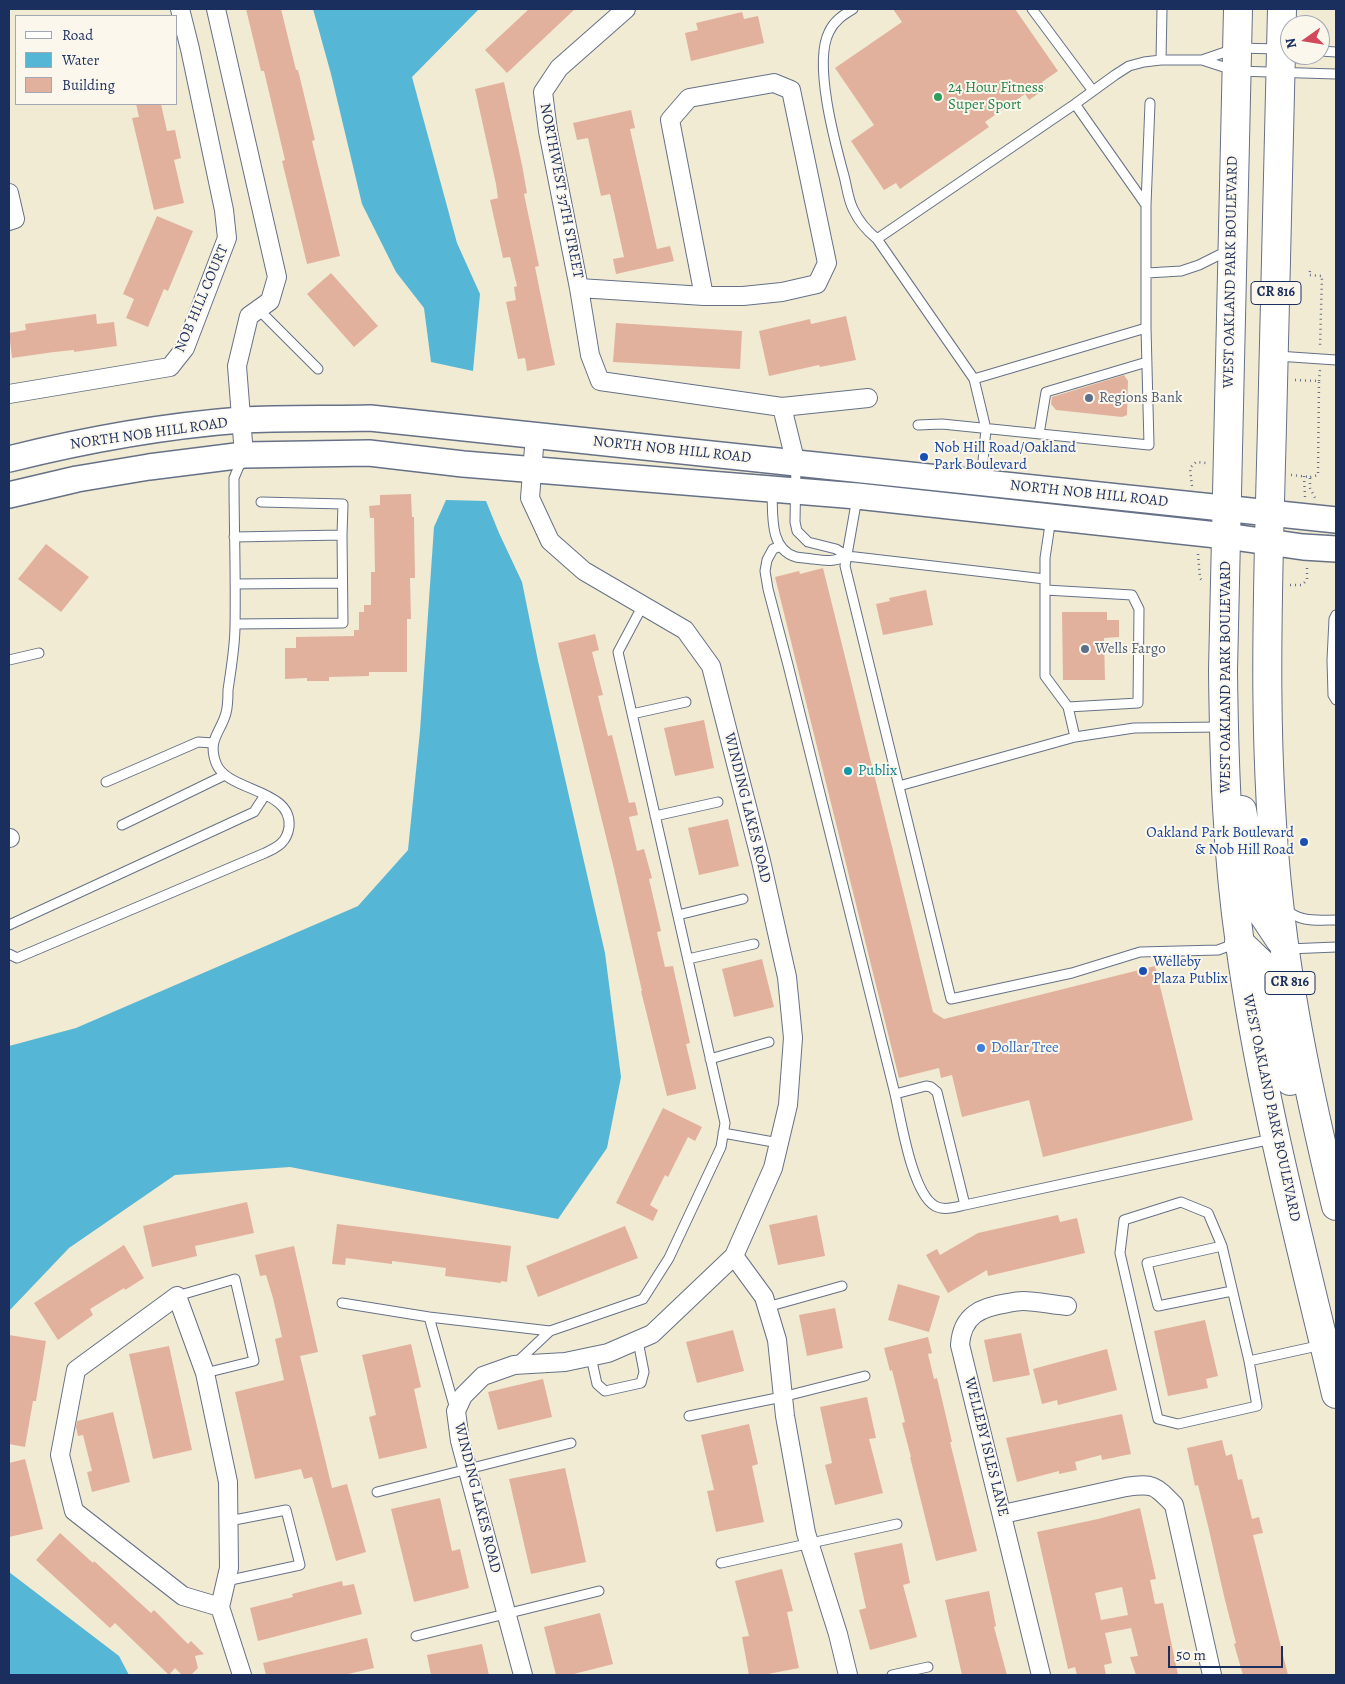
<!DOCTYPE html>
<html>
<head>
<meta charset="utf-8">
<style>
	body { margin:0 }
	#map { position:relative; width:1345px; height:1684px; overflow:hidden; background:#f1ebd3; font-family:Alegreya,serif }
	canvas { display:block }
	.frame { position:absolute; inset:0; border:10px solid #1b2f5e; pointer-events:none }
	.legend { position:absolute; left:15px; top:15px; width:162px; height:90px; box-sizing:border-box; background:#fbf7ec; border:1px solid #a1a7b3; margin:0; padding:6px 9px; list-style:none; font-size:15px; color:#1b2f5e }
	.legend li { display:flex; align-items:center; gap:10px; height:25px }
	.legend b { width:25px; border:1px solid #a1a7b3 }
	.north { position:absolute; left:1280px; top:15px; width:50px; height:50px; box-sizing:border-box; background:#fbf7ec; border:1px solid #a1a7b3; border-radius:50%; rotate:257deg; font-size:14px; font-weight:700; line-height:20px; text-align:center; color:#1b2f5e }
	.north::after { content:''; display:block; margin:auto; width:18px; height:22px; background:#d1495b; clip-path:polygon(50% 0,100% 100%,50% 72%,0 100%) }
	.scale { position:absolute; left:1168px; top:1646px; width:115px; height:22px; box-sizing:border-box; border:2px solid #1b2f5e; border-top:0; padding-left:6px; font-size:15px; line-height:18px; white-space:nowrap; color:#1b2f5e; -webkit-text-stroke:4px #fbf7ec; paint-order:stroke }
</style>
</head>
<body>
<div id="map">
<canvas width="1345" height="1684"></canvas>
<div class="frame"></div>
<ul class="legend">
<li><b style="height:6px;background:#fff"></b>Road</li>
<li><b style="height:14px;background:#56b6d5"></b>Water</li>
<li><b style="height:14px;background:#e2b19e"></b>Building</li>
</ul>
<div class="north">N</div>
<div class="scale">50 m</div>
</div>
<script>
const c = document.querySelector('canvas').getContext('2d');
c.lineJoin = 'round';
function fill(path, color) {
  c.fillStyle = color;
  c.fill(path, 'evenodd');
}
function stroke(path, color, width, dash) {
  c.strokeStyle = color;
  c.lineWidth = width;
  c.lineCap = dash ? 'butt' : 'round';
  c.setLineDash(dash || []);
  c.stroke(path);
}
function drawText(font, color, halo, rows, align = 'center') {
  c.font = font + ' Alegreya,serif';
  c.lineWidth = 4;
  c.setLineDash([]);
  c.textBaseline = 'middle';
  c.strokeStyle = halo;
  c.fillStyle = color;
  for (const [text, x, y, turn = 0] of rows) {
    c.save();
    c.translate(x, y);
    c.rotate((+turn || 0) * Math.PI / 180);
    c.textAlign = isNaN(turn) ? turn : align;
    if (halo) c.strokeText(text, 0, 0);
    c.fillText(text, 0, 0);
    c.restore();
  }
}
const water = new Path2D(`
	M313,9h166l-67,68 45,166 23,51 -7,77 -42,-9 -7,-54 -28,-36 -34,-68 -31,-130z
	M446,500l40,1 13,32 23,49 16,79 67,292 16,124 -14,71 -49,71 -268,-52 -115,8 -106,73 -60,63v-265l67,-18 282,-122 50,-56 12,-119 14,-204z
	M9,1572l110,84 10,19h-120z`);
const building = new Path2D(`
	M246,9h35l15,61h2l17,70 -3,1 28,115 -33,8 -25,-103 3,-1 -21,-89h-3z
	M529,9h46l-68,64 -22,-23z
	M893,9h122l43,62 -16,11 4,6 -17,12 -4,-6 -40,28 4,5 -89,62 -4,-6 -12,7 -33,-49 23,-16 -39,-57 67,-46z
	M742,12l2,7 14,-3 6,27 -73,18 -6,-28 13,-3 -2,-7z
	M504,82l18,83 5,28 -3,1 15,72 -4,1 20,98 -28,6 -2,-13 -7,1 -12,-57 10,-2 -2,-13 3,-1 -7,-29 -7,1 -13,-58 8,-2 -2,-14 -21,-95z
	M136,104h25l6,27 8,-1 6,28 -7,2 10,43 -30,7 -22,-92 7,-1z
	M631,110l4,18 -5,1 27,120 13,-3 4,15 -58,13 -3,-15 11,-2 -14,-63 -9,2 -13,-58 -11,2 -4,-17z
	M157,216l36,15 -25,60 -4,-2 -16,38 -22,-9 8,-19 -11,-5z
	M331,273l47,53 -24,21 -47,-53z
	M96,314l1,10 17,-2 3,24 -43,6v-2l-20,2 -42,6 -3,-25 17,-3 -1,-6z
	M846,316l10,44 -36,7 -1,-2 -50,11 -10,-45 51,-12 1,5z
	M616,323l126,8 -2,38 -127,-7z
	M1124,375l4,6 -1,34 -5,2 -66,-7 -5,-6 1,-7z
	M411,494l1,23h2l1,61h-5l1,41h-4v53h-38v4l-40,1v4h-22v-3l-22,1v-31h11v-11l58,-1v-6h5v-18h5v-7h7v-33h4l-1,-54h-4l-1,-12 11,-1v-10z
	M46,544l43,33 -28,35 -43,-33z
	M823,568l110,444 11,7 211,-53 38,154 -150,37 -14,-57 -67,17 -10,-42 -11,3 -2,-10 -40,10 -124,-501 24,-6 1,3z
	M926,590l7,35 -50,10 -7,-31 14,-3 -1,-3z
	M1062,612h45v8h12v17l-15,1 1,42h-42z
	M595,634l4,16 -7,2 11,43 -5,1 10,40 4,-1 17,68 6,-1 3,13 -9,2 8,34 7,-2 8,29 -3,1 12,52 -4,1 8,35 8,-1 17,77 -4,1 10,43v2l-29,7 -26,-105h1l-28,-122 -56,-226z
	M704,720l10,48 -39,8 -11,-48z
	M728,819l11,47 -40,9 -11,-47z
	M762,959l12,48 -40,10 -12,-48z
	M663,1108l39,19 -7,14 -7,-4 -20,40 -3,-2 -15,30 8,5 -5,11 -37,-18z
	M247,1202l7,31 -59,13 2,10 -45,11 -9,-41z
	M817,1215l8,41 -47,9 -9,-40z
	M1058,1215l2,7 17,-4 8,35 -97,23 -1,-6 -39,23 -22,-38 11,-6 3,6 38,-22z
	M337,1224l174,22 -4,36 -6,-1v2l-56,-7 1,-8 -54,-7v3l-46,-6 -1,7 -13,-1z
	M625,1226l13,32 -100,39 -12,-31z
	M124,1245l20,33 -19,12 -1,-2 -34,21 3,6 -35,25 -24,-37z
	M294,1246l24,106 -18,4 32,132 15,-4 19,68 -30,9 -24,-84 -8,2 -3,-10 -46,10 -20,-87 49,-12 -9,-41 7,-2 -9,-39 -7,-23 -6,1 -5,-21z
	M898,1284l42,12 -11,36 -41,-12z
	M835,1308l8,40 -36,8 -8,-41z
	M1205,1320l13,56 -12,3 2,9 -40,8 -14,-65z
	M733,1330l11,41 -47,12 -11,-41z
	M1021,1333l9,42 -37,7 -9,-42z
	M9,1335l37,6 -10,60h-3l-8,46 -16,-3z
	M928,1337l4,16 -4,1 6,25 3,-1 15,64h-2l27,109 -41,10 -26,-104h1l-9,-34 3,-1 -13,-52 -2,1 -6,-23z
	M411,1344l10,43 -7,2 13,59 -48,11 -10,-42 7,-2 -14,-60z
	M169,1346l23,104 -39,9 -24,-105z
	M1107,1349l10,41 -59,15 -1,-5 -15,4 -9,-35z
	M543,1379l9,38 -54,13 -10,-38z
	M867,1397l9,41 -7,1 14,54 -48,12 -10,-40 7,-2 -12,-56z
	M113,1412l17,70 -38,10 -5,-20 5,-1 -9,-36 -5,1 -2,-9 1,-6z
	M1122,1414l9,40 -29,6 -1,-5 -26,7 2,8 -18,4v-3l-42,11 -11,-44z
	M749,1424l9,40 -6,2 12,56 -48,10 -9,-41 7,-1 -13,-55z
	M1222,1440l4,16 6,-2 6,26 4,-1 10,40 7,-2 4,16 -10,2 35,140h-45l-9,-31 2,-1 -12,-47 -15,-66 -11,-45 -3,1 -8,-38z
	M25,1459l18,70 -34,8v-74z
	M565,1468l21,94 -55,12 -22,-95z
	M440,1498l12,53 8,-2 9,39 -55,14 -23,-93z
	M1140,1508l16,71 -6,1 5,24 8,-1 15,72h-42l-6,-18 8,-1 -7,-28 -26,5 7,30 -8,2 2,10h-29l-2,-8 -7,2 -31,-137 61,-13zM1122,1587l6,28 -27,5 -6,-27z
	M60,1533l33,30 1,-2 57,52 3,-3 34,34 3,-3 13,13 -9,2 3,12 -7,7h-9l-7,-7 -6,7 -54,-52 -5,5 -74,-68z
	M902,1543l8,40 -7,2 14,52 -47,13 -11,-40 7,-2 -12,-55z
	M782,1569l11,42 -6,1 12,56 -36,7h-14l-7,-38 7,-1 -14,-55z
	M342,1581l1,5 11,-2 8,30 -104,27 -8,-33 43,-11 -1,-3z
	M989,1591l7,35 -2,1 13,48h-45l-17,-75z
	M600,1613l13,51 -43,11h-14l-12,-48z
	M367,1638l7,30 -30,7h-78l-3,-12z
	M482,1644l7,31h-58l-4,-20z`);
const path = new Path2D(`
	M1310,271l-1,4 13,1 -2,71
	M1295,380l24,1 -1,94 -8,2
	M1319,381l1,-11
	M1291,475l19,2v11l5,10
	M1304,476l1,21
	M1192,486l-2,-18 6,-6 10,1
	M1198,554l2,24 3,4
	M1290,585h12l5,-5v-13`);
const lane = new Path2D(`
	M853,9c-10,6 -19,12 -24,23 -16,31 6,111 15,144 3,11 4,23 9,33 6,13 13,21 24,30
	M1032,9l61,82
	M1320,51l16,1
	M1161,60l1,-51
	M1202,60l35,-12 42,1
	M1075,104l71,101
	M1147,273l34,-2 18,-6 30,-15
	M258,309l60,60
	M1277,356l59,4
	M974,379l172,-51v-123l4,-102
	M918,425l24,-1 207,21 -3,-117
	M1039,434l7,-42 101,-30
	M796,464l-1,58 2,9 11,11 28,7 11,7 198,23
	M981,482l5,-53 -12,-50 -97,-140 198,-135 40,-29 14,-9 15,-4 17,-2h41l34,11 100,3
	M772,492c1,22 -3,57 24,65 5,1 11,1 16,2 15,2 21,3 35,-3
	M857,498l-12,68 106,433 121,-26 68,-21 78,-2 19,-7
	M261,502l82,2 -1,31
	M1051,518l-6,40v118l23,31 7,30 59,-9 87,-1
	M234,537l108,-2 1,88 -108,1
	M781,546l-8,3 -6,11 -2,11 3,18 20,76 107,429
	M235,584l107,-1
	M1046,590l86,5 7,14 -1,94 -70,4
	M1336,615l-2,4 -2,41 1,35 3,5
	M9,660l30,-7
	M632,714l54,-12
	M106,782l92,-40 15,1
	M899,786l176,-49
	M655,816l63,-14
	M122,825l103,-50
	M1285,908c14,15 32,12 51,12
	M678,915l65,-16
	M9,925l245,-113 11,-17
	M1288,949l48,-2
	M9,954l8,4 248,-105c13,-6 22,-11 24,-26 4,-39 -63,-35 -73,-64 -9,-23 5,-31 10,-50 2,-7 2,-15 2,-23 3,-21 7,-43 7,-64 1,-49 -1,-99 -1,-148l8,-19
	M688,959l66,-15
	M710,1059l59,-17
	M723,1133l56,10
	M965,1205l-28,-113 -6,-5 -5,-1 -31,8c6,26 17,99 40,112 9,5 21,1 30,-1l307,-66
	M1222,1246l-14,-33 -27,-11 -57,18 -4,33 38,166 20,5 79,-18 -8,-45 -27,-115 -75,17 11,43 74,-15
	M177,1296l58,-17 19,82 -49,12
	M342,1303l87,14 26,92
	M767,1307l75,-21
	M429,1317l121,14 -35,33
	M550,1331l93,-32 26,-41 52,-111 4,-24 -107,-471 25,-47
	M591,1357l6,27 8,7 36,-8 3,-11 -6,-31
	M1249,1361l73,-16
	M689,1416l93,-19 83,-21
	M377,1492l194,-49
	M721,1563l176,-39
	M226,1581l74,-16 -14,-55 -57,11
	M416,1636l183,-45
	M892,1675l36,-8`);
const street = new Path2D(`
	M216,9l61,268 -7,24 -21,15 -12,50 7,89
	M626,9l-67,59 -16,24 5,39 31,157 11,67 10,26 182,26 86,-9
	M9,193l6,26 -6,2
	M579,288l125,8h39l39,-4 35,-8 10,-21 -36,-173 -17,-7 -85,15 -19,22 34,176
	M9,394l161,-27 15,-19 42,-110 -3,-28 -34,-161 -10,-40
	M782,407l14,57
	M9,838h1
	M734,1256l30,41 13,43 8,76 21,117 32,101 10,41
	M177,1296l28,77 23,109 1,86 -9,39 -37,-11 -109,-85 -14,-56 16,-85z
	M1003,1514l123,-27c27,-4 29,-2 48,18l38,170
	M220,1607l22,68
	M523,1675l-63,-234 -4,-30 7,-15 20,-20 31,-11 51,-3 43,-9 44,-19 82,-78 39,-88 15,-63 5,-67 -6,-61 -26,-116 -50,-195 -26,-36 -101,-59 -34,-30 -20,-43 5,-63
	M1041,1675l-81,-330c2,-30 21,-38 48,-42 5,-1 10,-2 15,-2 14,0 30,4 44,5`);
const secondary = new Path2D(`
	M9,459c76,-19 154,-33 232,-39 43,-2 87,-1 129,-2l966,102
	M9,495l68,-16 72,-12 95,-12 125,-2 94,11 394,32 369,40 77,11 33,2`);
const primary = new Path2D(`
	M1238,9l-15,661c1,91 4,184 17,274 21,153 61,301 96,450
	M1282,9c-3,139 -6,278 -10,417 -4,158 -11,319 7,477 11,102 33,203 57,303
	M1242,810l18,100 20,30
	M1239,942l23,22 28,117`);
const markers = [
	[938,97,5,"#2e9e5b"],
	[1089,398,5,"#5c6f8a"],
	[924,457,5,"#1a4fb4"],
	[1085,649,5,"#5c6f8a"],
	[848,771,5,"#0f9aa8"],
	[1304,842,5,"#1a4fb4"],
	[1143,971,5,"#1a4fb4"],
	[981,1048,5,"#3f7fe0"]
];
const shields = [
	[1276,293,50],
	[1290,983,50]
];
const shieldNames = [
	["CR 816",1276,293],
	["CR 816",1290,983]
];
const leisureNames = [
	["24 Hour Fitness",948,88],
	["Super Sport",948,105]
];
const streetNames = [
	["NORTHWEST 37TH STREET",561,191,79],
	["WEST OAKLAND PARK BOULEVARD",1231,272,-89],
	["NOB HILL COURT",202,299,-67],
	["NORTH NOB HILL ROAD",149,434,-8],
	["NORTH NOB HILL ROAD",672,450,6],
	["NORTH NOB HILL ROAD",1089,494,6],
	["WEST OAKLAND PARK BOULEVARD",1226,677,-90],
	["WINDING LAKES ROAD",747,808,76],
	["WEST OAKLAND PARK BOULEVARD",1271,1108,78],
	["WELLEBY ISLES LANE",986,1447,76],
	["WINDING LAKES ROAD",477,1498,76]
];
const serviceNames = [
	["Regions Bank",1099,398],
	["Wells Fargo",1095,649]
];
const transitNames = [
	["Nob Hill Road/Oakland",934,448],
	["Park Boulevard",934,465],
	["Oakland Park Boulevard",1294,833,"right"],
	["& Nob Hill Road",1294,850,"right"],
	["Welleby",1153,962],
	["Plaza Publix",1153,979]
];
const cultureNames = [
	["Publix",858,771]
];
const shopNames = [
	["Dollar Tree",991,1048]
];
fill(water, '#56b6d5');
fill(building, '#e2b19e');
stroke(lane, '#667187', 11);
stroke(street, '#667187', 20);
stroke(secondary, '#667187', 28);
stroke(primary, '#667187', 30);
stroke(path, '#667187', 2.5, [1, 4]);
stroke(lane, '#fff', 9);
stroke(street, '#fff', 18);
stroke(secondary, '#fff', 25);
stroke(primary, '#fff', 28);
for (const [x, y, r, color] of markers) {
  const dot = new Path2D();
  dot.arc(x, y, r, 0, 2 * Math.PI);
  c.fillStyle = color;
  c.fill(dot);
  stroke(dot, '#fbf7ec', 2);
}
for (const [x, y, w] of shields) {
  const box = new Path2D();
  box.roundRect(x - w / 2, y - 11.5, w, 23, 4);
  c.fillStyle = '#fbf7ec';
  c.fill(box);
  stroke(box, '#1b2f5e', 1);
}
drawText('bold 14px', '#1b2f5e', null, shieldNames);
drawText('15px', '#27864d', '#fbf7ec', leisureNames, 'left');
drawText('15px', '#1b2f5e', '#fbf7ec', streetNames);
drawText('15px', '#4e5e75', '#fbf7ec', serviceNames, 'left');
drawText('15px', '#164399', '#fbf7ec', transitNames, 'left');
drawText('15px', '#0d838f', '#fbf7ec', cultureNames, 'left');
drawText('15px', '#366cbe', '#fbf7ec', shopNames, 'left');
</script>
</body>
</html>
